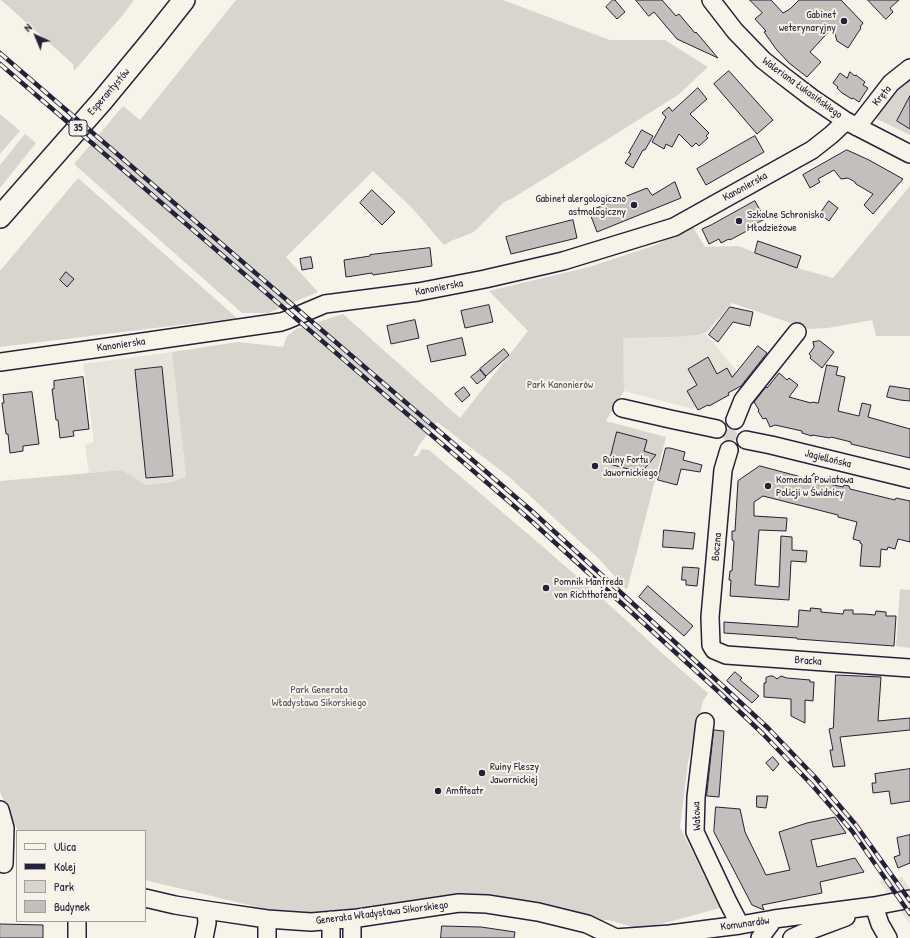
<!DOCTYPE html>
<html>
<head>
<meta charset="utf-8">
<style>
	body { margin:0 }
	#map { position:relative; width:910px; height:938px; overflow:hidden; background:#f7f3e8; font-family:"Patrick Hand",sans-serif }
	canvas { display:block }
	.legend { position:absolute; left:16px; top:830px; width:130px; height:92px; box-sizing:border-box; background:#f7f3e8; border:1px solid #a29fa3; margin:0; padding:5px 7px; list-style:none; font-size:12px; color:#22223b }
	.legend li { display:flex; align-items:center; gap:8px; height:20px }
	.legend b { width:20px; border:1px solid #a29fa3 }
	.north { position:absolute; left:16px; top:16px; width:40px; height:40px; -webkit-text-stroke:3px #f7f3e8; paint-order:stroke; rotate:316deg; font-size:11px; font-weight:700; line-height:16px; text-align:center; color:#22223b }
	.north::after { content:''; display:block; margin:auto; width:14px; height:18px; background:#22223b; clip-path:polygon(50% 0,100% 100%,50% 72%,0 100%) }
</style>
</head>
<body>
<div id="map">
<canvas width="910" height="938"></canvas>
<ul class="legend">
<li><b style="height:5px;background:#f7f3e8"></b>Ulica</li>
<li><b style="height:5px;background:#22223b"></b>Kolej</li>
<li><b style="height:11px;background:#d8d5cf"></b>Park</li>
<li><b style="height:11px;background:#c2bfbd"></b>Budynek</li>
</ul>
<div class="north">N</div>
</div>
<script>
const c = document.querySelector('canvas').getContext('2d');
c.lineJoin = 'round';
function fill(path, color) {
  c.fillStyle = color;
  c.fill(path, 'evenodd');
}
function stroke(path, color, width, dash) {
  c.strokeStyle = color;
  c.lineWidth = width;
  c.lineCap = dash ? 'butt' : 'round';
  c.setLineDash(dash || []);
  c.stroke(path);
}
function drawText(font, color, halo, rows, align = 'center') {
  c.font = font + ' "Patrick Hand",sans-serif';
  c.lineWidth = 4;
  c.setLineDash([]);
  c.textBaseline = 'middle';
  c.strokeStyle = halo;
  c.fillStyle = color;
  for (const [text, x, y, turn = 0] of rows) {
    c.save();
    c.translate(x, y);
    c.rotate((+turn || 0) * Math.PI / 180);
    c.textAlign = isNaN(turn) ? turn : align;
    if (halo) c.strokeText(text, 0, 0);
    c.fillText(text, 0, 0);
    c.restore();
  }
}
const built = new Path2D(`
	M705,333l41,49 -18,11 1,2 -20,11 -1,-1 -10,5 -2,-2 -3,1 -69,-18 -2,-53 51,-1 25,-2z
	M172,352l14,124 -13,6 -27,3 -24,-15 -33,3 -4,-29 9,-2 -7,-54 -4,-24z
	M902,877l8,12v35l-31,-43z`);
const green = new Path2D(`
	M1,0h133l-12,16 -48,55 -1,-7z
	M236,0h267l107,40h55l43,27 -30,28 -118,74 -49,30 -7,3 -30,30 -23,9 -7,4 -32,-37 -39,-37 -87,86 32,35 -50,21h-26l-168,-149 49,-58 17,14z
	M910,74v61l-39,-19z
	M0,114l20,17 -20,23z
	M25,134l11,9 -36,45v-23z
	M78,178l159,140 -237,29v-76z
	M910,186v150h-34l-4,-16 -44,8 -20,1 -76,-26 -25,29 -9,3 -25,2 -50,1 1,53 -18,30 60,16 -39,153 -29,-32 -90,-82 -71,-54 -17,22 -7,12h5l4,-7 7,1c53,45 107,90 159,136 40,35 79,73 120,107l-5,8 -15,61 -8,65 40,81 -44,12 -28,7h-15l-25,-7 -12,1 -31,-12 -43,-7 -172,11 -64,1 -141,-34v-49h-127l-18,-39v-311l122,-11 24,15 27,-3 13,-6 -14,-124 66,-10 45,5 4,-11 9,-7 47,-15 117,104 68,-87 -39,-40 100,-24 64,-21 40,-19 12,20 33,-1 59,22 36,10z
	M723 435a7 7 0 1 1 14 0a7 7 0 1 1-14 0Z
	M900,589l10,1v58l-14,-2z`);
const building = new Path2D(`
	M613,0h2l10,12 -8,7 -11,-12z
	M636,0h26l14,16 3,-2 16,19 1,-1 22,26 -41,-19 -23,-27 -5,4z
	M750,0h21l12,13 7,-4 9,-9h42l22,23 -3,4 1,1 -13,20 -11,-7 -4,-14 -23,25 11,10 -14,15 -18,-14 -13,-14 -12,-17 2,-1 -11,-12 7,-6z
	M868,0h31l-9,8 3,4 -7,7z
	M729,71l44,49 -16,14 -43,-50z
	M850,72l5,4 1,-1 9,7 -2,3 5,3 -9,14 -6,-4 -1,1 -10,-6 -5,-5 1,-1 -5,-4 7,-10 7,5z
	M698,88l9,11 -17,15 19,19 -3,3 2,2 -9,8 -3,-3 -4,4 -13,-13 -7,13 -6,-3 -2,5 -12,-7 14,-25 -4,-4 7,-6 3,4z
	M910,96v33l-13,-8z
	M642,130l11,6 -8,14h-2l-10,18 -8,-5 6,-9 -2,-1z
	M755,136l9,16 -58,33 -9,-16z
	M847,150l22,10 34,19 -30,35 -9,-9 9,-11 -17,-10 -1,-2 -7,-4 -7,1 -7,-9 -16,9 2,3 -10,6 -7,-13z
	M675,182l6,16 -84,34 -8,-21 58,-23 5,7z
	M372,190l23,22 -13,13 -22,-22z
	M755,201l10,18 -10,5 1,2 -26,14 -1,-1 -8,4 -2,-4 -10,5 -7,-15 9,-4z
	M829,201l9,7 -9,13 -9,-7z
	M573,220l4,18 -66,16 -5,-17z
	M758,241l43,15 -4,12 -42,-15z
	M430,248l2,18 -59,9 -1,-2 -26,4 -2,-17 26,-4v-1z
	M311,257l2,11 -11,2 -2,-11z
	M66,272l8,7 -7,8 -7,-7z
	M489,305l4,17 -28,6 -4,-17z
	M730,307l23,5 -3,14 -17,-4 -15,20 -9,-7z
	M415,320l4,18 -28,6 -4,-18z
	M462,338l4,17 -35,7 -4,-16z
	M820,341l14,11 -12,16 -12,-10 1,-2 -2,-2 5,-7 -1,-5z
	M758,346l9,7 -26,33 -13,7 1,2 -20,11 -1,-1 -10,5 -11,-19 10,-6 -9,-16 20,-12 9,17 10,-6 5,9z
	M504,349l5,6 -23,21 -6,-7z
	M827,365l11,2 -2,8 9,2 -7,34 21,5 3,-13 9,2 -3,12 42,12v29l-59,-14v-2l-20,-5 -1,1 -18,-3v1l-10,-3v-2l-27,-6 -5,2 -4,-9 -3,1 -5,-8 1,-1 -5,-8 12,-15 1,1 12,-15 8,7 2,-2 9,7 -9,12 22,6 1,-1 6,1z
	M162,367l11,109 -27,2 -11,-108z
	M480,370l6,7 -9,7 -6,-7z
	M83,377l6,52 -16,2 1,5 -14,2 -2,-18h-2l-4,-31h2v-8z
	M890,386l20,3v12l-10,-1 -13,-3z
	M464,387l6,8 -8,7 -7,-8z
	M32,392l7,52 -16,2v5l-13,2 -2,-19h-2l-4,-31h2l-1,-8z
	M617,432l30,8 -3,11 12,4 -16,19 -4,-3 -27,-7z
	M666,448h4l15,4 -2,8 19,5 -2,7 -19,-3 -4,16 -19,-5z
	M760,466l49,13 5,-6 2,7 13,4 14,3 1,-2 5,1 1,3 45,11 1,-2 14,3v41l-12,-3 -3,10 -7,-2 -1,3 -6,-1 -1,18 -20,-1 2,-22 -2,-1v-2l-7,-2 4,-17 -19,-5v-2l-75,-19 -9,6v14l33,2 -1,13 -27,-1 -4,55 24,2 2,-51 11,1v13l15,1 -1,11 -15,-1 -2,39 -59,-4 1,-16h-2l1,-9h2l2,-30 -2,-1v-9h3l3,-50z
	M664,530l31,3 -2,16 -30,-2z
	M683,567l16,1 -2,18 -11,-1v-5h-4z
	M648,586l45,40 -9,10 -45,-39z
	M811,608l10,1v3l22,2 1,-4h9v4h11l11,1 1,-4 10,1v4h10l-2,30 -97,-7v-1l-73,-5v-11l74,5 1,-17 11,1z
	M735,672l7,6 -2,2 19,16 -7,7 -25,-22z
	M836,675l45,2 -3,44 32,-3v12l-70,7 5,29 -12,1 -3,-17h3l-4,-21 4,-1z
	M770,676h3l4,3 4,-3 6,2 23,2v2h4l-1,19 -8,-1v23l-14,-7v-17l-27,-2v-14h2v-5z
	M714,730l10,1 -5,66 -12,-1z
	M773,757l6,7 -6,7 -7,-8z
	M910,769v32l-19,3 -2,-13 -16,2 -1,-10h4l-1,-9z
	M757,796h11l-2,12 -9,-1z
	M716,807l24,2 5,23 21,43 24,-5 -11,-38 28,-9 28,-6 11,16 -35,7 6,27 38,-9 9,14 -44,10 2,11 -60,12 2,5 -12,-5 -38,-73z
	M910,835v28l-12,5 -4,-11 6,-2 -3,-17z
	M0,924l43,1v13h-43z
	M442,926l39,1 34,5 -1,6h-73z`);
const minor = new Path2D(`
	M711,0l24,31 28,29 19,15 30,23 34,23 64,33
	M857,127l34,-44 19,-15
	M0,362l94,-13 187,-27 6,-2 38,-16 93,-12 67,-13 78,-18 111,-34 138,-77 19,-15 15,-14
	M622,408l48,11 47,10
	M735,420l8,-20 54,-68
	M746,440l25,5 139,34
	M729,450l-6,20 -13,147 1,28 3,5 12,5 184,13
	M705,722l-9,75 -1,35 33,70 12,23
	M0,810l5,18 -1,36
	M145,898l30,7 31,5 61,9 44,3 47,-4 101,-15 28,1 51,8 49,12 29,14
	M874,906l6,18 8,14
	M352,919v19
	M331,920v18
	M77,938v-17
	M204,938l3,-15 -1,-13
	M267,938v-19
	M615,938l55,-4 70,-9 34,-6 100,-13 36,-7
	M760,938l14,-19
	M792,938l11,-5 43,-16`);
const major = new Path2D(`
	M0,217l102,-116 52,-63 30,-38`);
const rail = new Path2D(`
	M0,53l533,459 192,176 43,40 47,49 41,48 54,76
	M0,64l528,454 192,175 43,41 49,51 40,46 58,83`);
const markers = [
	[844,21,4,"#22223b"],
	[634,205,4,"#22223b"],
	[739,221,4,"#22223b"],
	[595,466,4,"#22223b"],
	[768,486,4,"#22223b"],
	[546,588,4,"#22223b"],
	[482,773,4,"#22223b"],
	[438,791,4,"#22223b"]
];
const shields = [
	[78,128,18]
];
const shieldNames = [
	["35",78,128]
];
const poiNames = [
	["Gabinet",836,15,"right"],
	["weterynaryjny",836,28,"right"],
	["Gabinet alergologiczno",626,199,"right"],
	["astmologiczny",626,212,"right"],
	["Szkolne Schronisko",747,215],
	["Młodzieżowe",747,228],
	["Ruiny Fortu",603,460],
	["Jawornickiego",603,473],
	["Komenda Powiatowa",776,480],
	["Policji w Świdnicy",776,493],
	["Pomnik Manfreda",554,582],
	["von Richthofena",554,595],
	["Ruiny Fleszy",490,767],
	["Jawornickiej",490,780],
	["Amfiteatr",446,791]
];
const streetNames = [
	["Waleriana Łukasińskiego",802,88,36],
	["Esperantystów",109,92,-49],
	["Kręta",882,96,-51],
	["Kanonierska",745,187,-29],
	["Kanonierska",439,288,-11],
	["Kanonierska",121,345,-8],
	["Jagiellońska",828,459,14],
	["Boczna",717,547,-85],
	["Bracka",808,661,4],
	["Wałowa",697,816,-92],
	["Generała Władysława Sikorskiego",382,913,-7],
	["Komunardów",745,924,-8]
];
const parkNames = [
	["Park Kanonierów",560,385],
	["Park Generała",319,690],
	["Władysława Sikorskiego",319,703]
];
fill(built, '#e7e3db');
fill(green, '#d8d5cf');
fill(building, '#c2bfbd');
stroke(building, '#22223b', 1);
stroke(minor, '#22223b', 20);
stroke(major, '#22223b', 24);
stroke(minor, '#f7f3e8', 17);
stroke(major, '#f7f3e8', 21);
stroke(rail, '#22223b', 4.5);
stroke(rail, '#f7f3e8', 3, [9]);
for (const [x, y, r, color] of markers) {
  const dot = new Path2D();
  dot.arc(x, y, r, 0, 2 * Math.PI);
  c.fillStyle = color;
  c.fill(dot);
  stroke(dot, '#f7f3e8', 1.5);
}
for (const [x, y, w] of shields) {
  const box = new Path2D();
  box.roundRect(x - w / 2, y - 8, w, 16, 3);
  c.fillStyle = '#f7f3e8';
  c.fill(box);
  stroke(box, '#22223b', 1);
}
drawText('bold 10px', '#22223b', null, shieldNames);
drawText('11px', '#22223b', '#f7f3e8', poiNames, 'left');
drawText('11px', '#22223b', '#f7f3e8', streetNames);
drawText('11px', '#504f60', '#f7f3e8', parkNames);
</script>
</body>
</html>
